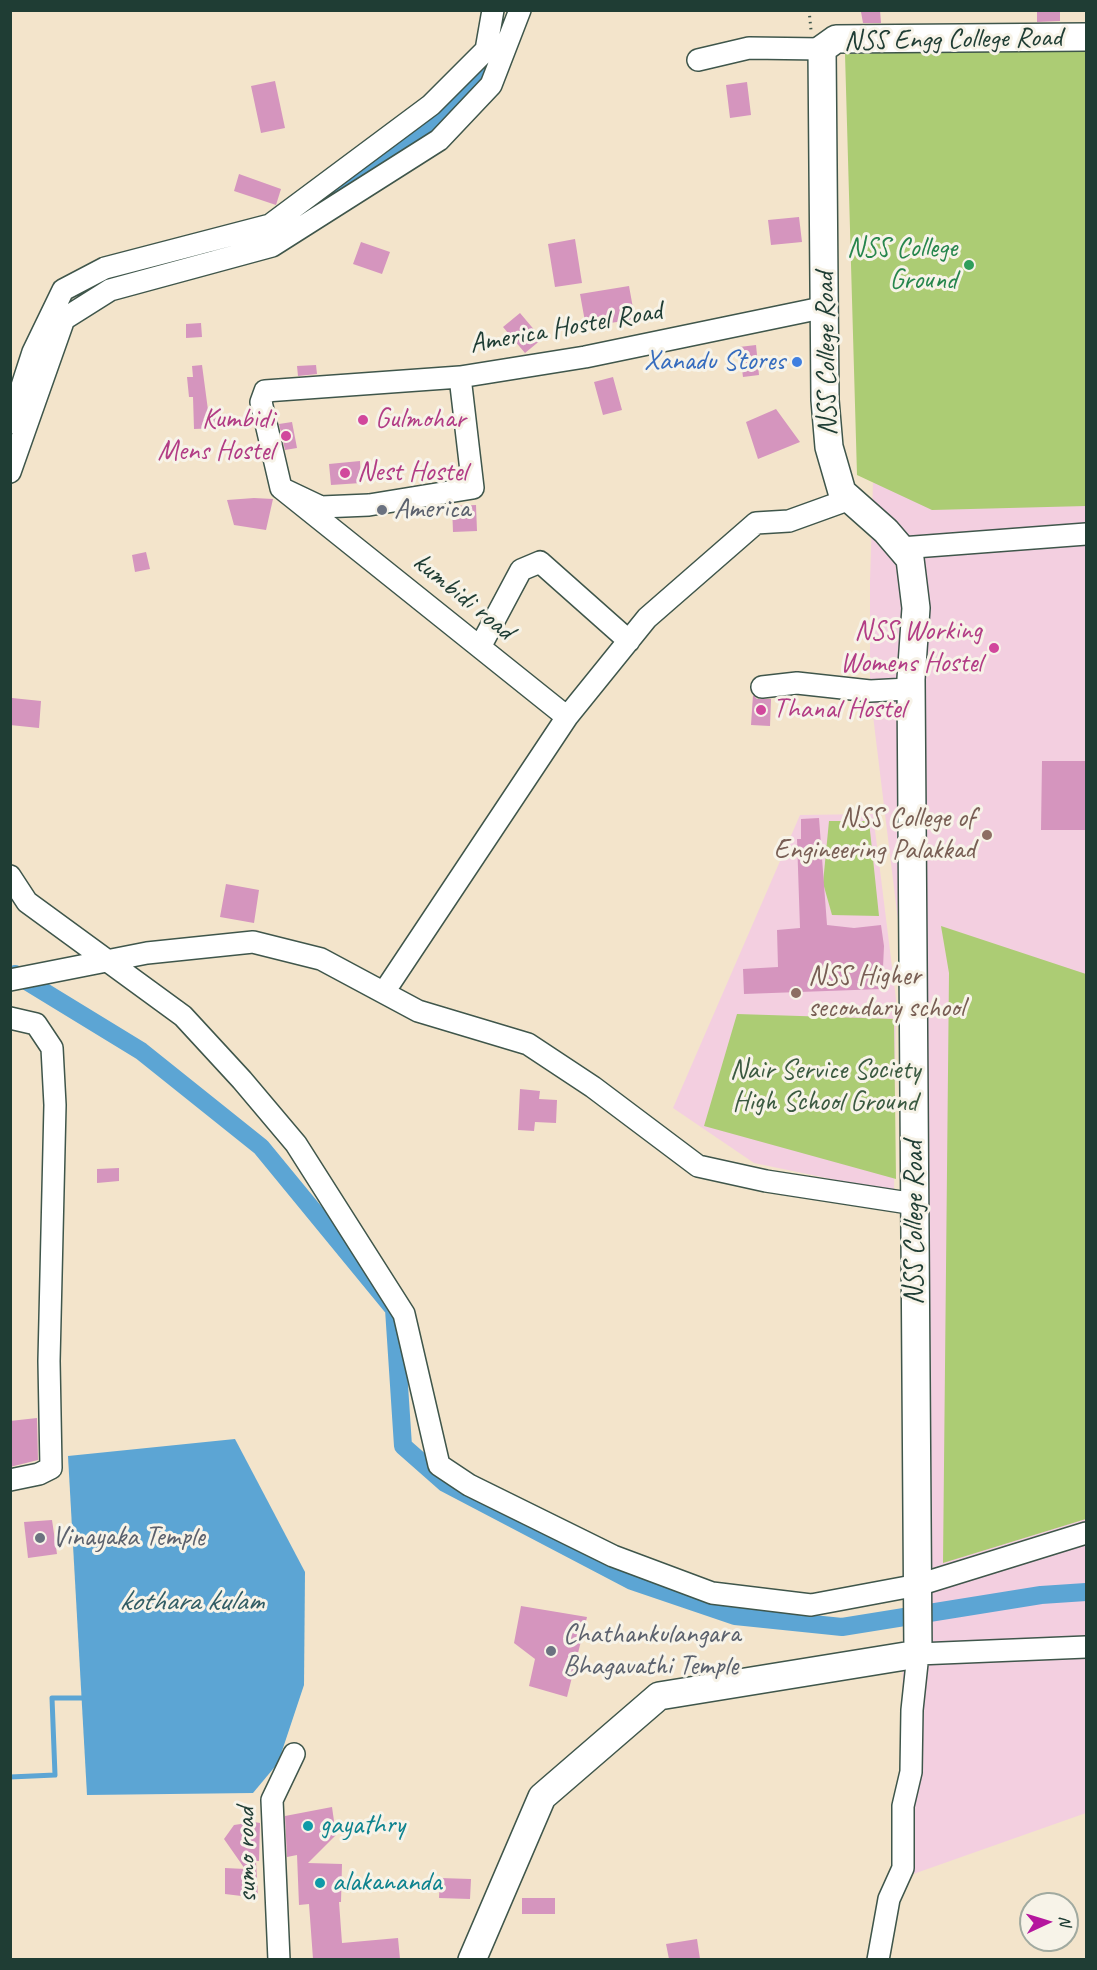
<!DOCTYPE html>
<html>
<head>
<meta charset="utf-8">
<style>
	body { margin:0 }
	#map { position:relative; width:1097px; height:1970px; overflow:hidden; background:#f3e4cb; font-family:Caveat,sans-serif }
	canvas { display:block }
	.frame { position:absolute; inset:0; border:12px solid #1f3d34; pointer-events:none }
	.north { position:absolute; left:1019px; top:1892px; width:60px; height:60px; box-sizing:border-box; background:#f7f3e8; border:2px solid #a1aaa0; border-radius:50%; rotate:86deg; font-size:16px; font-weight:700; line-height:24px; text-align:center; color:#1f3d34 }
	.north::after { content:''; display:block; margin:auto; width:21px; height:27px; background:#b5179e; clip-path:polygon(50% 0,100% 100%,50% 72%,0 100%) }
</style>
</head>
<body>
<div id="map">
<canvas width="1097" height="1970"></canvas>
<div class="frame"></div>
<div class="north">N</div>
</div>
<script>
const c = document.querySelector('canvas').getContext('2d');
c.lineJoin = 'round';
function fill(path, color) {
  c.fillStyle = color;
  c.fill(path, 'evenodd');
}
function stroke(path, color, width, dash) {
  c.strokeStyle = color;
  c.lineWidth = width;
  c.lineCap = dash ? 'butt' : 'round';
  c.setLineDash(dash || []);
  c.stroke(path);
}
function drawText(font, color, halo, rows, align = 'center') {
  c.font = font + ' Caveat,sans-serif';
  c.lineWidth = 6;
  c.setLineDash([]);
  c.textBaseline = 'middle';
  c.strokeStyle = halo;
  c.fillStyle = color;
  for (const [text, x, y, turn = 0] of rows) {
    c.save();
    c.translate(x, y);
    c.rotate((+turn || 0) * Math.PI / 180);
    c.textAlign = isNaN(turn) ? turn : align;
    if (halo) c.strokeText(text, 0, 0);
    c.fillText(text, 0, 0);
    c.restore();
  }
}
const built = new Path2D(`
	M1086,63v1750l-184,65 3,-900 -35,-287v-110l3,-99z
	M873,814l23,185 -2,193 -140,-29 -81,-55 127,-293z`);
const green = new Path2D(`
	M1086,47v459l-154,4 -75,-35 -12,-421z
	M829,821h40l10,95 -47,-1 -9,-32z
	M941,926l145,48v545l-143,44 6,-590z
	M737,1014l157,5 2,160 -192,-53z`);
const water = new Path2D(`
	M235,1439l70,133 -1,113 -26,78 -25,30 -166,2 -19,-339z`);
const stream = new Path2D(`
	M10,1777l45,-2 -3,-77h30`);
const canal = new Path2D(`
	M336,188l106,-75 50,-47 2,-13
	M15,974l126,77 120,96 133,162 9,137 42,37 187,98 103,35 107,11 199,-32 45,-3`);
const building = new Path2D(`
	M880,10l1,13h-18l-2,-11z
	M1037,10h23v11l-23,1z
	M275,81l10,47 -24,5 -10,-47z
	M747,82l4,33 -21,3 -4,-33z
	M239,174l42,15 -5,16 -42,-14z
	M799,217l3,25 -31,3 -3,-25z
	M575,239l7,44 -27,4 -7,-43z
	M361,242l29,10 -8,22 -29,-10z
	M629,286l6,33 -49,8 -6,-33z
	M520,313l22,26 -17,14 -22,-26z
	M201,323l1,14 -16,1v-14z
	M756,345l3,30 -16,2 -4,-30z
	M202,365l6,45h11v18l-25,1 -1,-32h-4l-2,-20h6l-1,-11z
	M316,365l1,9 -19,2 -1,-10z
	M613,377l9,33 -19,5 -9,-33z
	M776,409l24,33 -42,17 -12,-37z
	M292,422l5,26 -12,2 -6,-26z
	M360,461l1,22 -30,2 -2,-21z
	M254,498l19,1 -7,31 -32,-5 -7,-25z
	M476,505l1,26 -24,1 -1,-26z
	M146,552l4,17 -15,3 -3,-17z
	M753,695l4,4h14l-1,27 -19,-1z
	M12,698l29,3 -2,27 -29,-3z
	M1042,761h44v69h-45z
	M819,818l8,107 27,3 27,-3 3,21 -2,43 -138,5 -1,-25 35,-2 -1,-37 23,-2 -3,-89h4v-20z
	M226,884l33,6 -5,33 -34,-6z
	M520,1089l20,2 -1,8 18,1 -1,23 -21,-1 -1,9 -16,-1z
	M119,1168v13l-22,2v-14z
	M37,1418l1,42 -28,7v-46z
	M52,1520l5,34 -29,4 -4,-36z
	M521,1606l66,11 -20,80 -38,-11 6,-27 -21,-16z
	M332,1807l4,28 -28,28 34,1 -1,38h-2l3,41 56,-5 2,21h-87l-4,-55 -10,1 -2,-50 -10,2 -2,-41z
	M254,1822l6,1 -1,38h-3l2,37 -33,-4v-26l20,1 -21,-30 10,-14z
	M440,1878l31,1 -1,20 -31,-1z
	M522,1898h33v16h-33z
	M697,1939l3,20h-31l-3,-15z`);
const path = new Path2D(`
	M809,10l2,20`);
const minor = new Path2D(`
	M698,60l51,-12 73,1
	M10,423l23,-71 30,-62 42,-22 165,-43 161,-120 55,-55 7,-40
	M10,472l54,-153 46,-29 162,-44 167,-106 52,-55 29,-75
	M281,488l-20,-86 4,-11 195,-14
	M901,548l185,-14
	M480,647l41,-77 19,-8 89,79
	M762,687l35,-4 73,8 38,-2 3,-18
	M567,717l-286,-229 40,19 48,-2 104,-17 -13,-111 125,-20 241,-50
	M10,876l17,26 156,114 59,64 54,64 108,170 35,151 30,20 144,71 99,37 99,12 107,-20 168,-52
	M10,980l137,-27 106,-11 68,17 97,52 110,33 65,43 105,79 68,15 149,23
	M384,992l183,-275 80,-99 109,-95 33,-2 61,-22
	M10,1018l26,6 16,24 3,57 -6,256 2,107 -12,6 -29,6
	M279,1960l-7,-160 22,-46
	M878,1960l11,-61 14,-31v-62l8,-34 1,-62 6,-56 168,-7`);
const major = new Path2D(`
	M472,1960l70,-163 117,-101 259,-42 -7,-975 5,-71 -6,-49 -24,-28 -44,-39 -13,-45 -4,-47 -3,-351 14,-10 250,-2`);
const markers = [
	[969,265,6,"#2e9e5b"],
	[797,362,6,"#3f7fe0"],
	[363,420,6,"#d1479c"],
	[286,436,6,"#d1479c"],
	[345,473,6,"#d1479c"],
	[382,510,6,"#6b7280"],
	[994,648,6,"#d1479c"],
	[761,710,6,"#d1479c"],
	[987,835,6,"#8d6e63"],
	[796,993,6,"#8d6e63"],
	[40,1538,6,"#6b7280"],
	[551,1651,6,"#6b7280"],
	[308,1826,6,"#0f9aa8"],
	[320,1883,6,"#0f9aa8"]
];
const streetNames = [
	["NSS Engg College Road",953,40,-1],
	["America Hostel Road",566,328,-10],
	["NSS College Road",827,354,-91],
	["kumbidi road",463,597,39],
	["NSS College Road",915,1223,-90],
	["sumo road",247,1855,-91]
];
const leisureNames = [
	["NSS College",957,249],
	["Ground",957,281]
];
const shopNames = [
	["Xanadu Stores",785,362]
];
const hotelNames = [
	["Kumbidi",274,420,"right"],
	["Mens Hostel",274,452,"right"],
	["Gulmohar",375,420],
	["Nest Hostel",357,473],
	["NSS Working",982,632,"right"],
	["Womens Hostel",982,664,"right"],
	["Thanal Hostel",773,710]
];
const worshipNames = [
	["America",394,510],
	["Vinayaka Temple",52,1538],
	["Chathankulangara",563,1635],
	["Bhagavathi Temple",563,1667]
];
const educationNames = [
	["NSS College of",975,819],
	["Engineering Palakkad",975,851],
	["NSS Higher",808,977,"left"],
	["secondary school",808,1009,"left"]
];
const parkNames = [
	["Nair Service Society",825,1071],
	["High School Ground",825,1103]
];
const cultureNames = [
	["gayathry",320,1826],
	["alakananda",332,1883]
];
const waterNames = [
	["kothara kulam",191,1602]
];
fill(built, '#f3cfe0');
fill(green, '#accc74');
fill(water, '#5ca5d4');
stroke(stream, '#5ca5d4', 5);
stroke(canal, '#5ca5d4', 18);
fill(building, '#d595be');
stroke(minor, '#3f564b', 24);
stroke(major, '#3f564b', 30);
stroke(path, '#3f564b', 3, [1.5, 4.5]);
stroke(minor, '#fff', 21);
stroke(major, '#fff', 27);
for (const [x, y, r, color] of markers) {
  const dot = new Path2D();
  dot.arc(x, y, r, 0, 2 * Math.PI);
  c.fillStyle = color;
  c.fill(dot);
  stroke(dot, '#f7f3e8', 2);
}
drawText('28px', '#1f3d34', '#f7f3e8', streetNames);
drawText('28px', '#27864d', '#f7f3e8', leisureNames, 'right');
drawText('28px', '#366cbe', '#f7f3e8', shopNames, 'right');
drawText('28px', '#b23c85', '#f7f3e8', hotelNames, 'left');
drawText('28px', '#5b616d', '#f7f3e8', worshipNames, 'left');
drawText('28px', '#785e54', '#f7f3e8', educationNames, 'right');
drawText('28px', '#3b5a41', '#f7f3e8', parkNames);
drawText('28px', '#0d838f', '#f7f3e8', cultureNames, 'left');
drawText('italic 30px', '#315c64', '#f7f3e8', waterNames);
</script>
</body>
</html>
